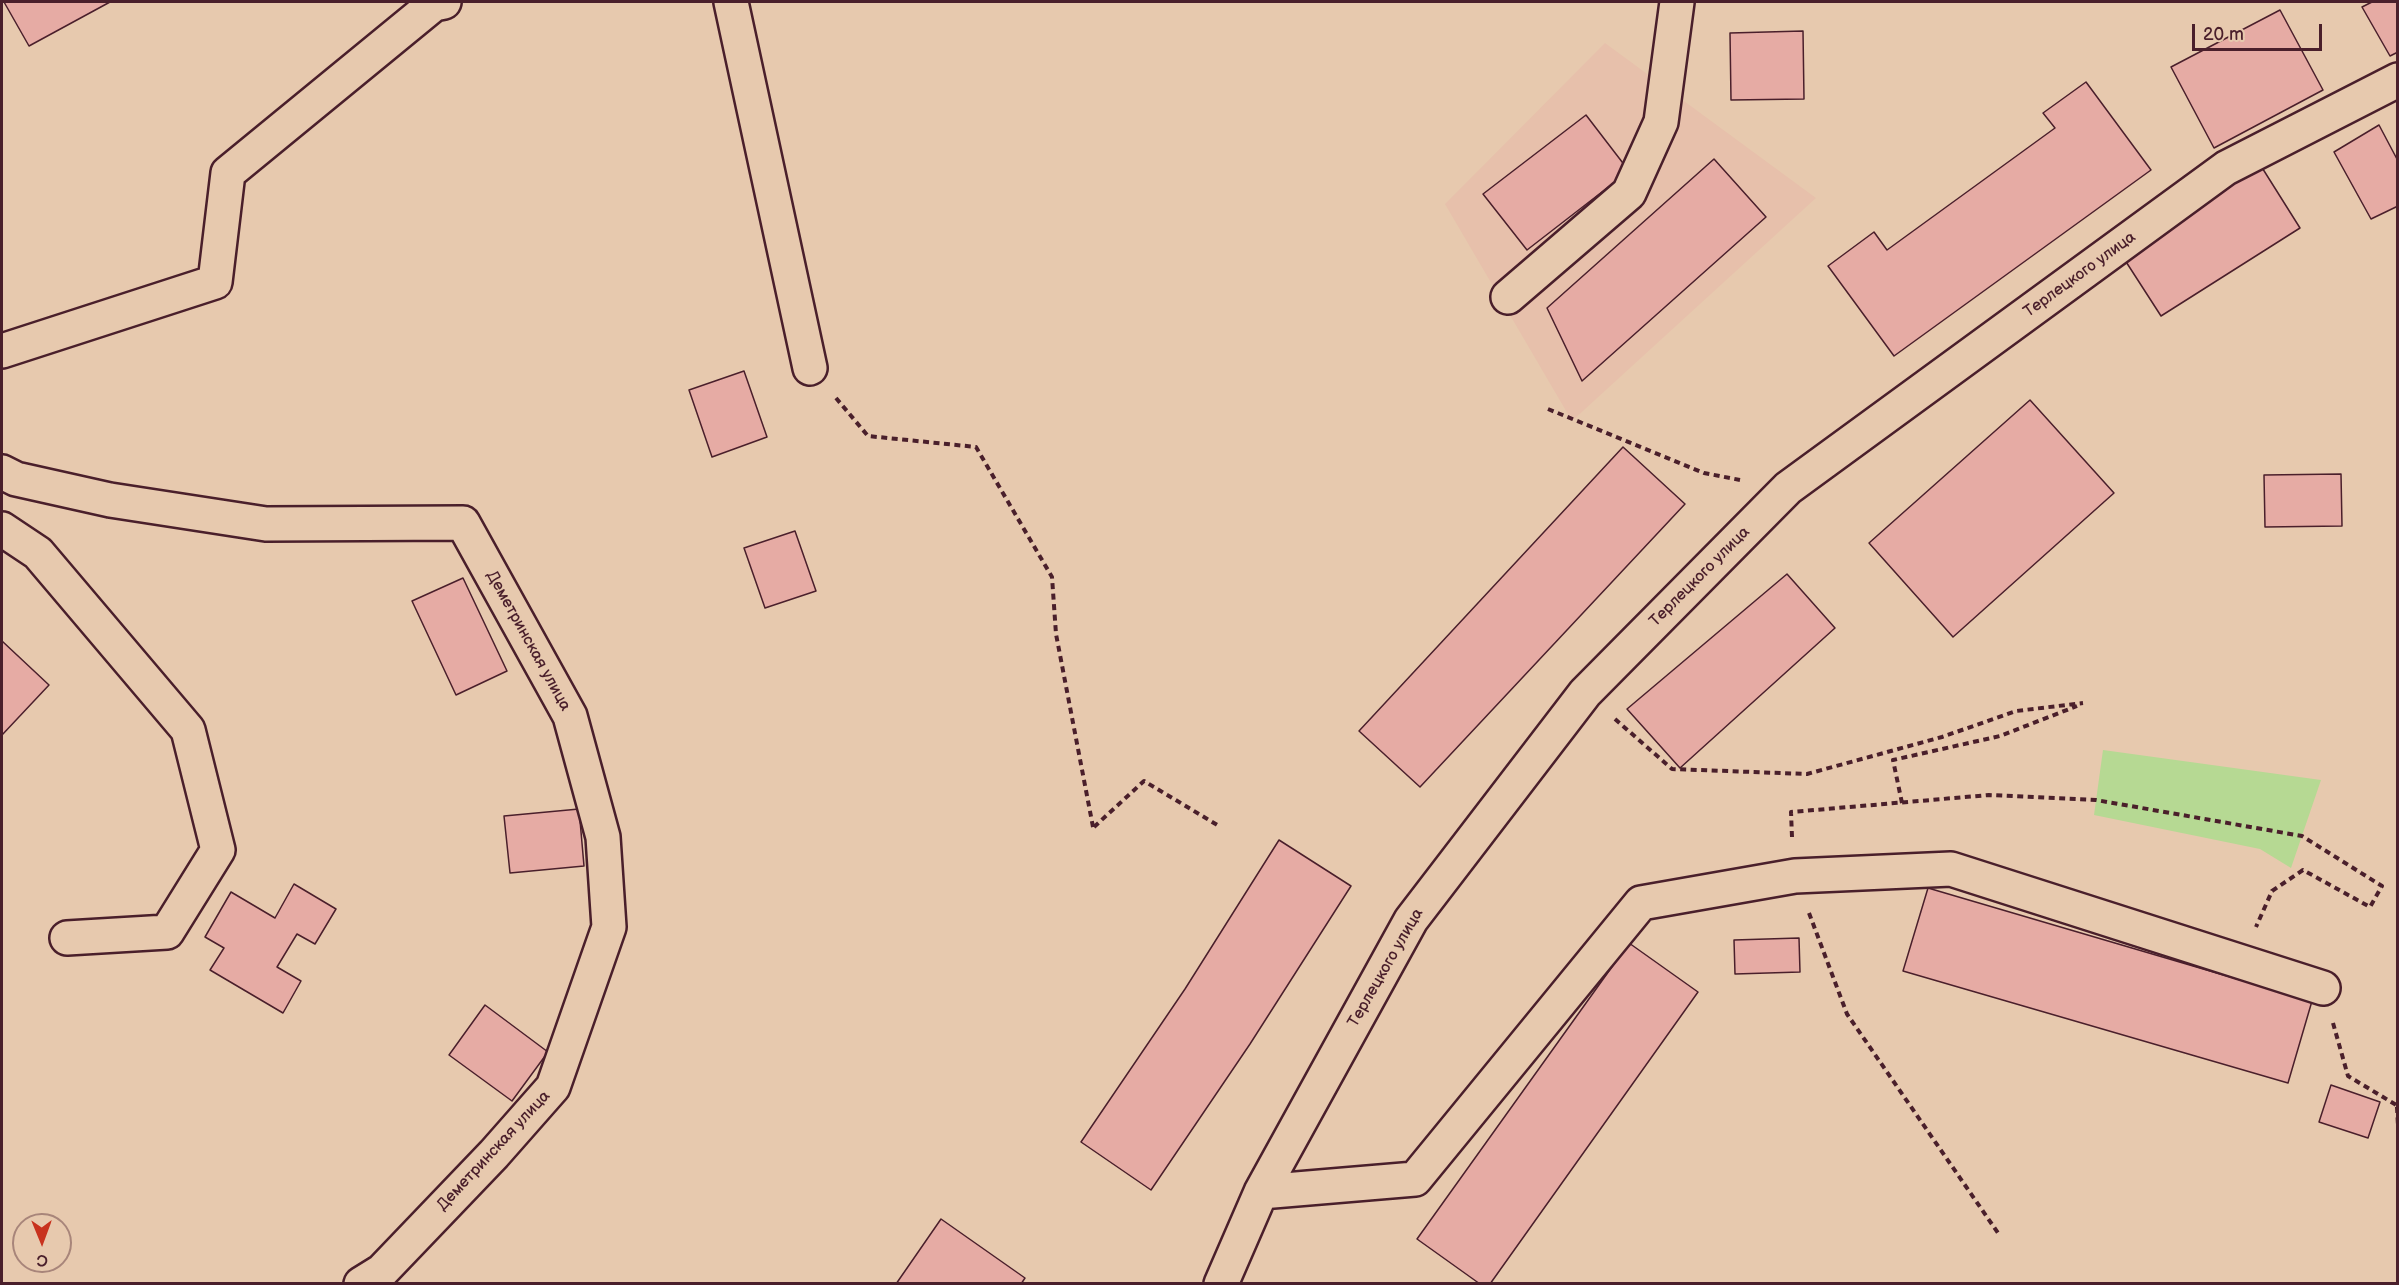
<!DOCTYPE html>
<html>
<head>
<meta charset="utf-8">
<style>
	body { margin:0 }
	#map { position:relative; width:2399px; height:1285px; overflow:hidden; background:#e7c9ae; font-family:"Balsamiq Sans",sans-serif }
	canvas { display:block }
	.frame { position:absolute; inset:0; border:3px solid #4a1f2b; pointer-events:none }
	.north { position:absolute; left:12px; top:1213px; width:60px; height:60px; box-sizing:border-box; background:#e7c9ae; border:2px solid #a8857a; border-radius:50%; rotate:179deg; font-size:16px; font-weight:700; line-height:24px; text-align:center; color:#4a1f2b }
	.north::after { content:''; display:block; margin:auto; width:21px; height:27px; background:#c8321e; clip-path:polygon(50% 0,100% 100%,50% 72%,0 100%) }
	.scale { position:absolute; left:2192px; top:24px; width:130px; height:27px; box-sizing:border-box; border:3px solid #4a1f2b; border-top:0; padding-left:8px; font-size:18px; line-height:21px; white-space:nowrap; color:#4a1f2b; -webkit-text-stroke:4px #e7c9ae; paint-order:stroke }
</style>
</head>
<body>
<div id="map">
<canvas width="2399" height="1285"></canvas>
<div class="frame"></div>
<div class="north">С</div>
<div class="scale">20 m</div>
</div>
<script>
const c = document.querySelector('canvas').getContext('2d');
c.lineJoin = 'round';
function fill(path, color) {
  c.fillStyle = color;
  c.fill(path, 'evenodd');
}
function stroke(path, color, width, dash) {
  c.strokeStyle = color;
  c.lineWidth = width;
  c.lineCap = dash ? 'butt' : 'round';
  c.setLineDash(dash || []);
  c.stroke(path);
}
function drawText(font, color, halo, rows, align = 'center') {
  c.font = font + ' "Balsamiq Sans",sans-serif';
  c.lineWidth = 4.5;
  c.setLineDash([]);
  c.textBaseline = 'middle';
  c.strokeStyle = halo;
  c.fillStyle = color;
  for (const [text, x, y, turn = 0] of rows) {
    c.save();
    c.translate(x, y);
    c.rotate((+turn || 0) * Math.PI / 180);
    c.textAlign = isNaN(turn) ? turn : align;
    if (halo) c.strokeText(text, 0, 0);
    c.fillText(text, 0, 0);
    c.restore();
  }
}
const built = new Path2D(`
	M1605,43l211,155 -244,223 -127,-217z`);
const green = new Path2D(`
	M2103,750l218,30 -30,88 -31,-19 -166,-34z`);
const building = new Path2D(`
	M4,2h106l-81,44z
	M2372,2h26v50l-8,4 -28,-49z
	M2280,10l43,80 -109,58 -43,-81z
	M1803,31l1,68 -73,1 -1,-67z
	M2086,82l65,88 -257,186 -66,-90 46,-34 13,18 168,-122 -12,-15z
	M1586,115l43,56 -102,79 -44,-56z
	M2379,125l19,36v45l-27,13 -37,-67z
	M1714,159l52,58 -184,164 -35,-73z
	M2261,166l39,62 -139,88 -40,-62z
	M744,371l23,66 -55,20 -23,-67z
	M2030,400l84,93 -161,144 -84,-94z
	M1623,447l62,57 -265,283 -61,-56z
	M2341,474l1,52 -77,1 -1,-52z
	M795,531l21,60 -51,17 -21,-60z
	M1787,574l48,54 -155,140 -53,-59z
	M463,578l44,93 -51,24 -44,-94z
	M2,641l47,44 -47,50z
	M579,809l5,57 -74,7 -6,-57z
	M1279,840l72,46 -101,158 -99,146 -70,-48 104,-153z
	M294,884l42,25 -21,35 -18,-10 -20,33 24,14 -18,32 -73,-43 14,-22 -19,-11 26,-45 44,26z
	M1928,888l384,113 -24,82 -385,-112z
	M1799,938l1,34 -65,2 -1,-34z
	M1629,943l69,49 -208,292h-10l-63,-45z
	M485,1005l63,47 -36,49 -63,-46z
	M2331,1085l49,17 -12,36 -49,-16z
	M941,1219l84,59 -4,6h-125z`);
const path = new Path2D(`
	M836,398l32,38 108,11 76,130 4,57 37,193
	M1548,409l156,64 36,7
	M1615,719l57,50 135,5 135,-37 74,-26 67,-8
	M1902,803l-9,-43 107,-24 77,-30
	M1094,827l50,-46 75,45
	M1792,837l-1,-25 198,-17 107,5 206,36 80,50 -12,21 -67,-37 -31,21 -16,36
	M1809,913l38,101 151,219
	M2333,1023l15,53 50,30
	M2397,1107l1,19`);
const minor = new Path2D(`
	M731,2l79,366
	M1508,297l121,-104 32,-71 16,-120
	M2,351l213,-69 13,-109 206,-169 10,-2
	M2,472l14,7 94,21 156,24 197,-1 107,193 33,121 6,90 -56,160 -59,67 -112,117 -21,13
	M2,529l36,24 150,177 30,120 -51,82 -100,6
	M1261,1192l154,-13 226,-276 154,-27 156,-7 372,119
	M1221,1284l40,-92 150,-272 174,-227 203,-205 438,-320 172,-88`);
const streetNames = [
	["Терлецкого улица",2080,275,-36],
	["Терлецкого улица",1700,577,-45],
	["Деметринская улица",528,641,61],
	["Терлецкого улица",1386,968,-60],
	["Деметринская улица",494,1151,-47]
];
fill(built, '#e7c0ab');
fill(green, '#b6d993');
fill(building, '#e6aba4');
stroke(building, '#4a1f2b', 1.5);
stroke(minor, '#4a1f2b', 38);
stroke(path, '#4a1f2b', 4, [6, 4.5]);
stroke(minor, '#e7c9ae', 33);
drawText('16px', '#4a1f2b', '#e7c9ae', streetNames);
</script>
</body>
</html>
